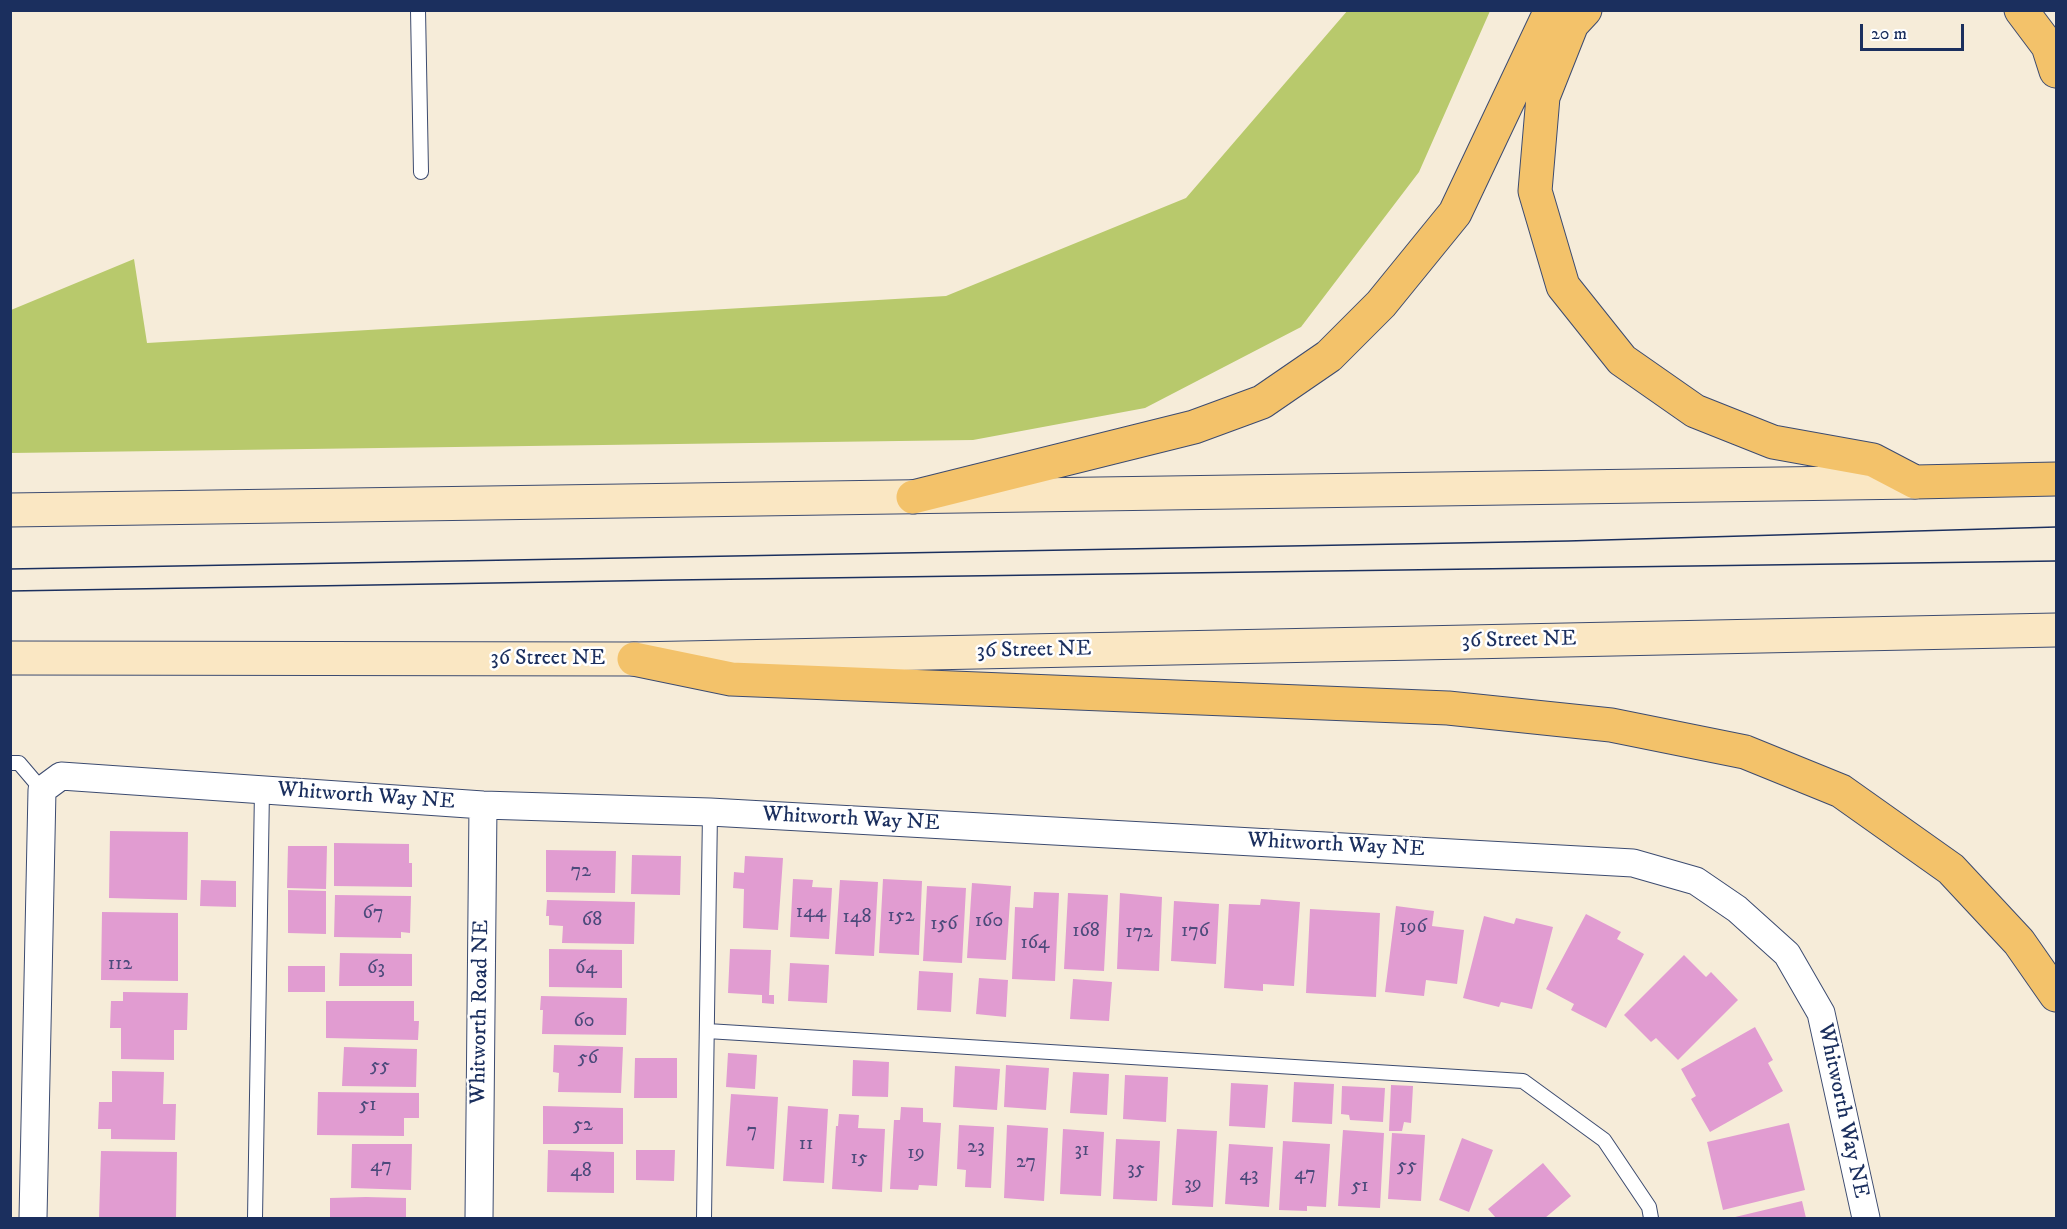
<!DOCTYPE html>
<html>
<head>
<meta charset="utf-8">
<style>
	body { margin:0 }
	#map { position:relative; width:2067px; height:1229px; overflow:hidden; background:#f6ecd9; font-family:"IM FELL DW Pica",serif }
	canvas { display:block }
	.frame { position:absolute; inset:0; border:12px solid #1b2f5e; pointer-events:none }
	.scale { position:absolute; left:1860px; top:24px; width:104px; height:27px; box-sizing:border-box; border:3px solid #1b2f5e; border-top:0; padding-left:8px; font-size:18px; line-height:21px; white-space:nowrap; color:#1b2f5e; -webkit-text-stroke:4px #fff; paint-order:stroke }
</style>
</head>
<body>
<div id="map">
<canvas width="2067" height="1229"></canvas>
<div class="frame"></div>
<div class="scale">20 m</div>
</div>
<script>
const c = document.querySelector('canvas').getContext('2d');
c.lineJoin = 'round';
function fill(path, color) {
  c.fillStyle = color;
  c.fill(path, 'evenodd');
}
function stroke(path, color, width, dash) {
  c.strokeStyle = color;
  c.lineWidth = width;
  c.lineCap = dash ? 'butt' : 'round';
  c.setLineDash(dash || []);
  c.stroke(path);
}
function drawText(font, color, halo, rows, align = 'center') {
  c.font = font + ' "IM FELL DW Pica",serif';
  c.lineWidth = 5;
  c.setLineDash([]);
  c.textBaseline = 'middle';
  c.strokeStyle = halo;
  c.fillStyle = color;
  for (const [text, x, y, turn = 0] of rows) {
    c.save();
    c.translate(x, y);
    c.rotate((+turn || 0) * Math.PI / 180);
    c.textAlign = isNaN(turn) ? turn : align;
    if (halo) c.strokeText(text, 0, 0);
    c.fillText(text, 0, 0);
    c.restore();
  }
}
const green = new Path2D(`
	M1348,10l142,1 -71,161 -118,155 -156,81 -172,32 -962,13v-143l123,-51 13,84 799,-47 240,-98z`);
const building = new Path2D(`
	M110,831l78,1 -1,68 -78,-2z
	M334,843l75,1v19h3v24l-78,-1z
	M288,846h39l-1,43 -39,-1z
	M546,850l70,1 -1,42 -69,-1z
	M632,855l49,1 -1,39 -49,-1z
	M745,856l38,2 -5,72 -35,-2 1,-39 -11,-1 1,-16 10,1z
	M793,879l20,1 -1,7 20,1 -3,51 -39,-2z
	M883,879l39,2 -3,74 -40,-2z
	M201,880l35,1v26l-36,-1z
	M840,880l38,2 -4,74 -39,-2z
	M972,883l39,3 -5,74 -39,-2z
	M927,886l39,2 -4,75 -39,-2z
	M288,890l38,1v43l-38,-1z
	M1034,892l25,1 -4,88 -43,-2 3,-72 18,1z
	M1068,893l40,2 -4,76 -40,-2z
	M1120,893l42,4 -3,74 -42,-2z
	M335,895l76,1 -1,37 -9,-1v6l-67,-1z
	M1261,899l39,3 -6,84 -31,-2v7l-39,-3 5,-84 31,1z
	M547,900l88,2 -1,42 -72,-1 1,-17 -14,-1v-9h-3z
	M1174,901l45,3 -3,60 -45,-3z
	M1396,906l38,5 -2,15 32,4 -7,54 -31,-4 -2,16 -39,-4z
	M1310,909l70,4 -4,84 -70,-4z
	M102,912l76,1v68l-77,-1z
	M1586,914l35,18 -4,7 27,15 -38,74 -35,-18 3,-6 -28,-15z
	M1484,916l30,8 2,-6 37,9 -21,82 -31,-7 -2,5 -36,-9z
	M549,949l73,1v38l-73,-1z
	M730,949l41,1 -2,45h5v9l-12,-1v-8l-34,-2z
	M340,953l72,1v32h-73z
	M1684,955l22,22 5,-5 27,28 -60,60 -22,-22 -5,4 -27,-27z
	M790,963l39,2 -2,38 -39,-2z
	M288,966h37v26h-37z
	M919,971l34,2 -2,39 -34,-2z
	M979,978l29,2 -2,37 -30,-3z
	M1073,979l39,3 -3,39 -39,-2z
	M123,992l65,1 -1,37h-13v30l-53,-1v-31h-11l1,-27h12z
	M541,996l86,2 -1,37 -84,-1 1,-24h-3z
	M326,1001h88v20h5l-1,19 -92,-2z
	M1755,1027l18,33 -5,3 15,28 -73,41 -19,-33 5,-3 -15,-27z
	M554,1045l69,2 -2,46 -63,-1 1,-19 -6,-1z
	M344,1047l73,2 -1,38 -74,-1z
	M728,1053l29,2 -2,34 -29,-2z
	M635,1058h42v40h-43z
	M853,1060l36,2 -1,35 -36,-1z
	M1006,1065l43,3 -3,42 -42,-3z
	M955,1066l45,3 -3,41 -44,-3z
	M112,1071l52,1 -1,32h13l-1,36 -64,-1v-10h-13l1,-27h13z
	M1073,1072l36,2 -2,41 -37,-2z
	M1125,1075l43,2 -2,45 -43,-3z
	M1294,1082l40,2 -2,40 -40,-2z
	M1231,1083l37,2 -3,43 -36,-2z
	M1391,1085l22,1 -2,37 -7,-1 -2,9h-13z
	M1342,1086l43,2 -2,34 -33,-2 -1,-5 -8,-1z
	M318,1092l101,1v25h-15v18l-87,-1z
	M731,1094l47,3 -4,72 -48,-3z
	M543,1106l80,2v36h-80z
	M788,1106l40,3 -4,74 -41,-2z
	M901,1107l22,1v14l18,1 -4,63 -18,-1 -1,5 -28,-1 4,-69h6z
	M839,1114l20,1 -1,13 27,1 -3,63 -50,-3 4,-63h2z
	M1789,1123l16,67 -82,20 -16,-68z
	M959,1125l35,2 -3,61 -26,-1 1,-17 -9,-1z
	M1007,1125l41,3 -4,73 -40,-3z
	M1063,1129l41,3 -3,64 -41,-2z
	M1177,1129l40,2 -4,76 -41,-2z
	M1343,1130l41,3 -4,75 -42,-2z
	M1392,1133l33,2 -4,66 -33,-2z
	M1462,1138l31,12 -24,62 -30,-12z
	M1116,1139l44,2 -3,60 -44,-2z
	M1283,1141l47,3 -4,63 -19,-1v5l-28,-1z
	M352,1144h60l-1,46 -60,-2z
	M1229,1144l44,3 -4,60 -44,-3z
	M548,1150l66,2v41l-67,-1z
	M636,1150h39l-1,31 -38,-1z
	M101,1151l76,1 -1,66h-77z
	M1543,1163l28,33 -26,22h-49l-8,-9z
	M366,1197l40,1v20h-76v-20z
	M1802,1201l4,17h-75z`);
const lane = new Path2D(`
	M418,10l3,162
	M10,763h9l23,27
	M707,1031l816,50 81,59 45,67 2,11
	M255,1218l7,-428
	M704,1218l6,-406`);
const street = new Path2D(`
	M33,1218l9,-428 19,-14 422,29 227,7 923,51 63,18 41,28 50,45 34,59 45,205
	M479,1218l4,-413`);
const secondary = new Path2D(`
	M10,510l1905,-28
	M10,658l624,1 1422,-29`);
const primary = new Path2D(`
	M1585,10l-13,14 -29,73 -8,94 28,95 59,74 73,51 78,31 100,18 42,22 141,-3
	M2021,10l27,36 8,25
	M913,497l281,-70 68,-25 67,-46 52,-52 74,-91 96,-203
	M634,659l97,20 717,29 163,17 134,27 96,39 110,78 68,73 37,53`);
const tram = new Path2D(`
	M10,569l1558,-28 488,-14
	M10,591l665,-11 1381,-19`);
const numberNames = [
	["72",581,872],
	["144",811,913],
	["67",373,914],
	["152",901,917],
	["148",857,918],
	["68",592,921],
	["160",989,922],
	["156",944,925],
	["196",1413,928],
	["168",1086,932],
	["176",1195,932],
	["172",1139,933],
	["164",1035,944],
	["112",120,965],
	["63",376,969],
	["64",586,969],
	["60",584,1022],
	["56",588,1059],
	["55",380,1067],
	["51",368,1106],
	["52",583,1126],
	["7",752,1132],
	["11",806,1145],
	["23",976,1148],
	["31",1082,1151],
	["19",916,1154],
	["15",859,1159],
	["27",1026,1163],
	["47",381,1167],
	["55",1407,1167],
	["35",1136,1170],
	["48",581,1172],
	["47",1305,1175],
	["43",1249,1176],
	["39",1193,1185],
	["51",1360,1187]
];
const streetNames = [
	["36 Street NE",1519,641,-1],
	["36 Street NE",1034,651,-1],
	["36 Street NE",548,659],
	["Whitworth Way NE",366,797,4],
	["Whitworth Way NE",851,820,3],
	["Whitworth Way NE",1336,846,3],
	["Whitworth Road NE",481,1012,-89],
	["Whitworth Way NE",1842,1111,78]
];
fill(green, '#b8c96c');
fill(building, '#e19cd1');
stroke(lane, '#3c4b70', 16);
stroke(street, '#3c4b70', 29);
stroke(secondary, '#3c4b70', 35);
stroke(primary, '#3c4b70', 35);
stroke(lane, '#fff', 14);
stroke(street, '#fff', 27);
stroke(secondary, '#fae7c3', 33);
stroke(primary, '#f3c26a', 33);
stroke(tram, '#1b2f5e', 1.5);
drawText('20px', '#4c4a7b', null, numberNames);
drawText('22px', '#1b2f5e', '#fff', streetNames);
</script>
</body>
</html>
